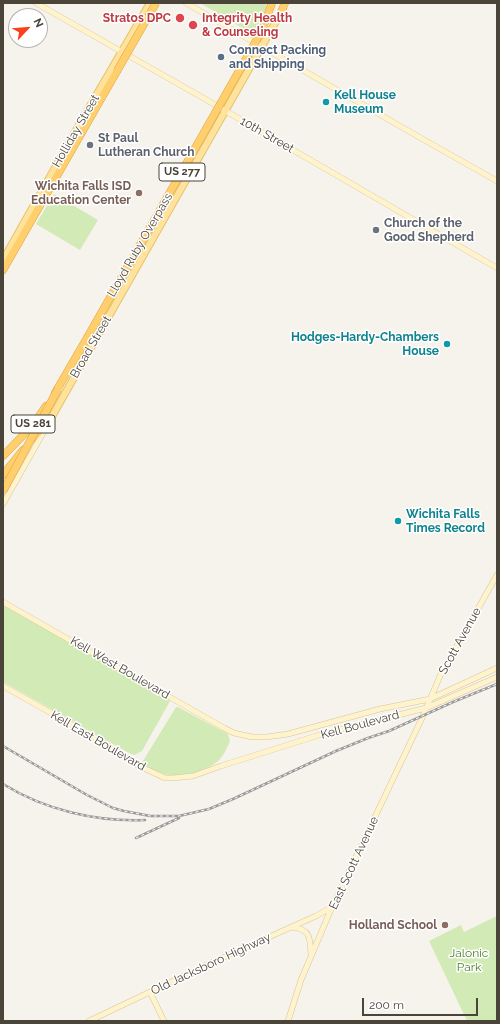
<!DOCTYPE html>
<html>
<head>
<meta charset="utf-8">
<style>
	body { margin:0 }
	#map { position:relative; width:500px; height:1024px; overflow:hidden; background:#f6f3ec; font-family:Raleway,sans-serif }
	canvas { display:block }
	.frame { position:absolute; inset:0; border:4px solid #4b4439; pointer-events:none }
	.north { position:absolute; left:8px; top:8px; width:40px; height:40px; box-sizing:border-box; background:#fff; border:1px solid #b7b4b0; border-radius:50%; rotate:64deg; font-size:11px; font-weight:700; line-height:16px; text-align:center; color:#4b4439 }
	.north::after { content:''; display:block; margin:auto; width:14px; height:18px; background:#fc3f1d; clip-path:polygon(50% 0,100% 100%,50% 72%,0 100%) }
	.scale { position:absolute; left:362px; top:998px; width:116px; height:18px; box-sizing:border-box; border:2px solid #4b4439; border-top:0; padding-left:5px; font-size:12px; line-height:14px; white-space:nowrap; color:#4b4439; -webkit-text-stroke:3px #fff; paint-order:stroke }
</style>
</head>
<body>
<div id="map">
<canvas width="500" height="1024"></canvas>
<div class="frame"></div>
<div class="north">N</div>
<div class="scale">200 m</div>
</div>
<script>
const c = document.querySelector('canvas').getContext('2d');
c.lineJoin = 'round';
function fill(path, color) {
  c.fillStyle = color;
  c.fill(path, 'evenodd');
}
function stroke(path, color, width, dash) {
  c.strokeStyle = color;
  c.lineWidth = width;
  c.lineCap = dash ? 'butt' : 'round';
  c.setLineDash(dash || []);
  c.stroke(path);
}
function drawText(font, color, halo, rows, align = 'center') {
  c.font = font + ' Raleway,sans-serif';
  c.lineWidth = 3;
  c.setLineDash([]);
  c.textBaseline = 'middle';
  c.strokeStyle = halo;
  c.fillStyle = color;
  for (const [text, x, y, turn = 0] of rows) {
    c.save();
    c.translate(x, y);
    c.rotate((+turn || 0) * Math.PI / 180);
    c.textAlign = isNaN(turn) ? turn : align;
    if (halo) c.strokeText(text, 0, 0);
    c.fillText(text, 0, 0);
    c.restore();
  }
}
const green = new Path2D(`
	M200,3h67l-2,7 -11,25z
	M54,194l44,26 -18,30 -44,-26z
	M3,604l165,94 2,3 -28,50 -8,4 -3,-1 -128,-72z
	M176,707h2l50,27 2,7c-3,7 -7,16 -13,21 -5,4 -11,6 -17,9 -20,8 -38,6 -56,-6l-1,-4z
	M497,916v105h-30l-38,-80 32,-16 3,7z`);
const secondary = new Path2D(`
	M36,3l162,92 299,173
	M186,3l226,130 85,48
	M3,504l44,-78
	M3,602l221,126 10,5 18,4h14l22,-3 92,-25 50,-10 67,-31
	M3,686l98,55 36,24 28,13h8l20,-2 28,-10 98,-31 107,-27 71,-31
	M291,927c20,2 19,11 20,28
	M150,992l14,29
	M89,1021l122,-58 105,-47 16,-9
	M288,1021l13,-41 31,-73 91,-191 17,-40 57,-101`);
const primary = new Path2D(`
	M3,260l80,-142 67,-115
	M50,420l233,-411`);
const highway = new Path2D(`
	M281,12l4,-9
	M3,270l114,-199
	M55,393l32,-55
	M32,439l18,-19
	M3,456l30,-31 13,-19
	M3,475l20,-25`);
const rail = new Path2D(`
	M3,746l84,49 26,13 11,3 26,5h29l30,-7 24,-10 103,-48 32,-13 21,-7 64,-29 44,-18
	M3,784c42,26 93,38 142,36
	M136,838l43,-20`);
const highwayBridge = new Path2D(`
	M117,71l39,-68
	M87,338l164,-288 11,-20 10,-27
	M3,491l55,-102`);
const markers = [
	[180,18,5,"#e0444e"],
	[193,25,5,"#e0444e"],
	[221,57,4,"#5c6f8a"],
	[326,102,4,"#0f9aa8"],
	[90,145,4,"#6b7280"],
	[139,193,4,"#8d6e63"],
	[376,230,4,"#6b7280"],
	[447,344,4,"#0f9aa8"],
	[398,521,4,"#0f9aa8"],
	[445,925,4,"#8d6e63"]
];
const shields = [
	[182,172,46],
	[33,424,44]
];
const shieldNames = [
	["US 277",182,172],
	["US 281",33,424]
];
const healthNames = [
	["Stratos DPC",171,18],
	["Integrity Health",202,18,"left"],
	["& Counseling",202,32,"left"]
];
const serviceNames = [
	["Connect Packing",229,50],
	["and Shipping",229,64]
];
const cultureNames = [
	["Kell House",334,95],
	["Museum",334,109],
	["Hodges-Hardy-Chambers",439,337,"right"],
	["House",439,351,"right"],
	["Wichita Falls",406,514],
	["Times Record",406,528]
];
const streetNames = [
	["Holliday Street",76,131,-60],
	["10th Street",267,135,30],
	["Lloyd Ruby Overpass",140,245,-60],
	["Broad Street",91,347,-60],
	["Scott Avenue",460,641,-61],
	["Kell West Boulevard",120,668,30],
	["Kell Boulevard",360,725,-15],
	["Kell East Boulevard",98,741,30],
	["East Scott Avenue",354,863,-65],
	["Old Jacksboro Highway",211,964,-25]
];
const worshipNames = [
	["St Paul",98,138],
	["Lutheran Church",98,152],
	["Church of the",384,223],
	["Good Shepherd",384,237]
];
const educationNames = [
	["Wichita Falls ISD",131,186],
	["Education Center",131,200],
	["Holland School",437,925]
];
const parkNames = [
	["Jalonic",469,953],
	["Park",469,967]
];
fill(green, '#d2eab5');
stroke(secondary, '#d6c79b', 6);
stroke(primary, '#e6c16a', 8);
stroke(highway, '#e0a43c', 8);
stroke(secondary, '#fff3cd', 5);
stroke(primary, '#ffe39c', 6);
stroke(highway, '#ffcf6e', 7);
stroke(rail, '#9a9a9a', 2.5);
stroke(rail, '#fff', 1, [3]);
stroke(highwayBridge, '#e0a43c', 8, []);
stroke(highwayBridge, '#ffcf6e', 7);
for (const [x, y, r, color] of markers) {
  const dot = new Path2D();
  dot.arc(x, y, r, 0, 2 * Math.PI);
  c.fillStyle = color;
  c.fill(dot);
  stroke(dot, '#fff', 1.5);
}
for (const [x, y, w] of shields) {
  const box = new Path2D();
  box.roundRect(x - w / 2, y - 9, w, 18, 3);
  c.fillStyle = '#fff';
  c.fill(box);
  stroke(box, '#4b4439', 1);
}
drawText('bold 11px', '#4b4439', null, shieldNames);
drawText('bold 12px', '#be3a42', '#fff', healthNames, 'right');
drawText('bold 12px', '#4e5e75', '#fff', serviceNames, 'left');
drawText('bold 12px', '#0d838f', '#fff', cultureNames, 'left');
drawText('12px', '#4b4439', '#fff', streetNames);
drawText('bold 12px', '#5b616d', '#fff', worshipNames, 'left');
drawText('bold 12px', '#785e54', '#fff', educationNames, 'right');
drawText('12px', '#4a7f2a', '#fff', parkNames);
</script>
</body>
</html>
